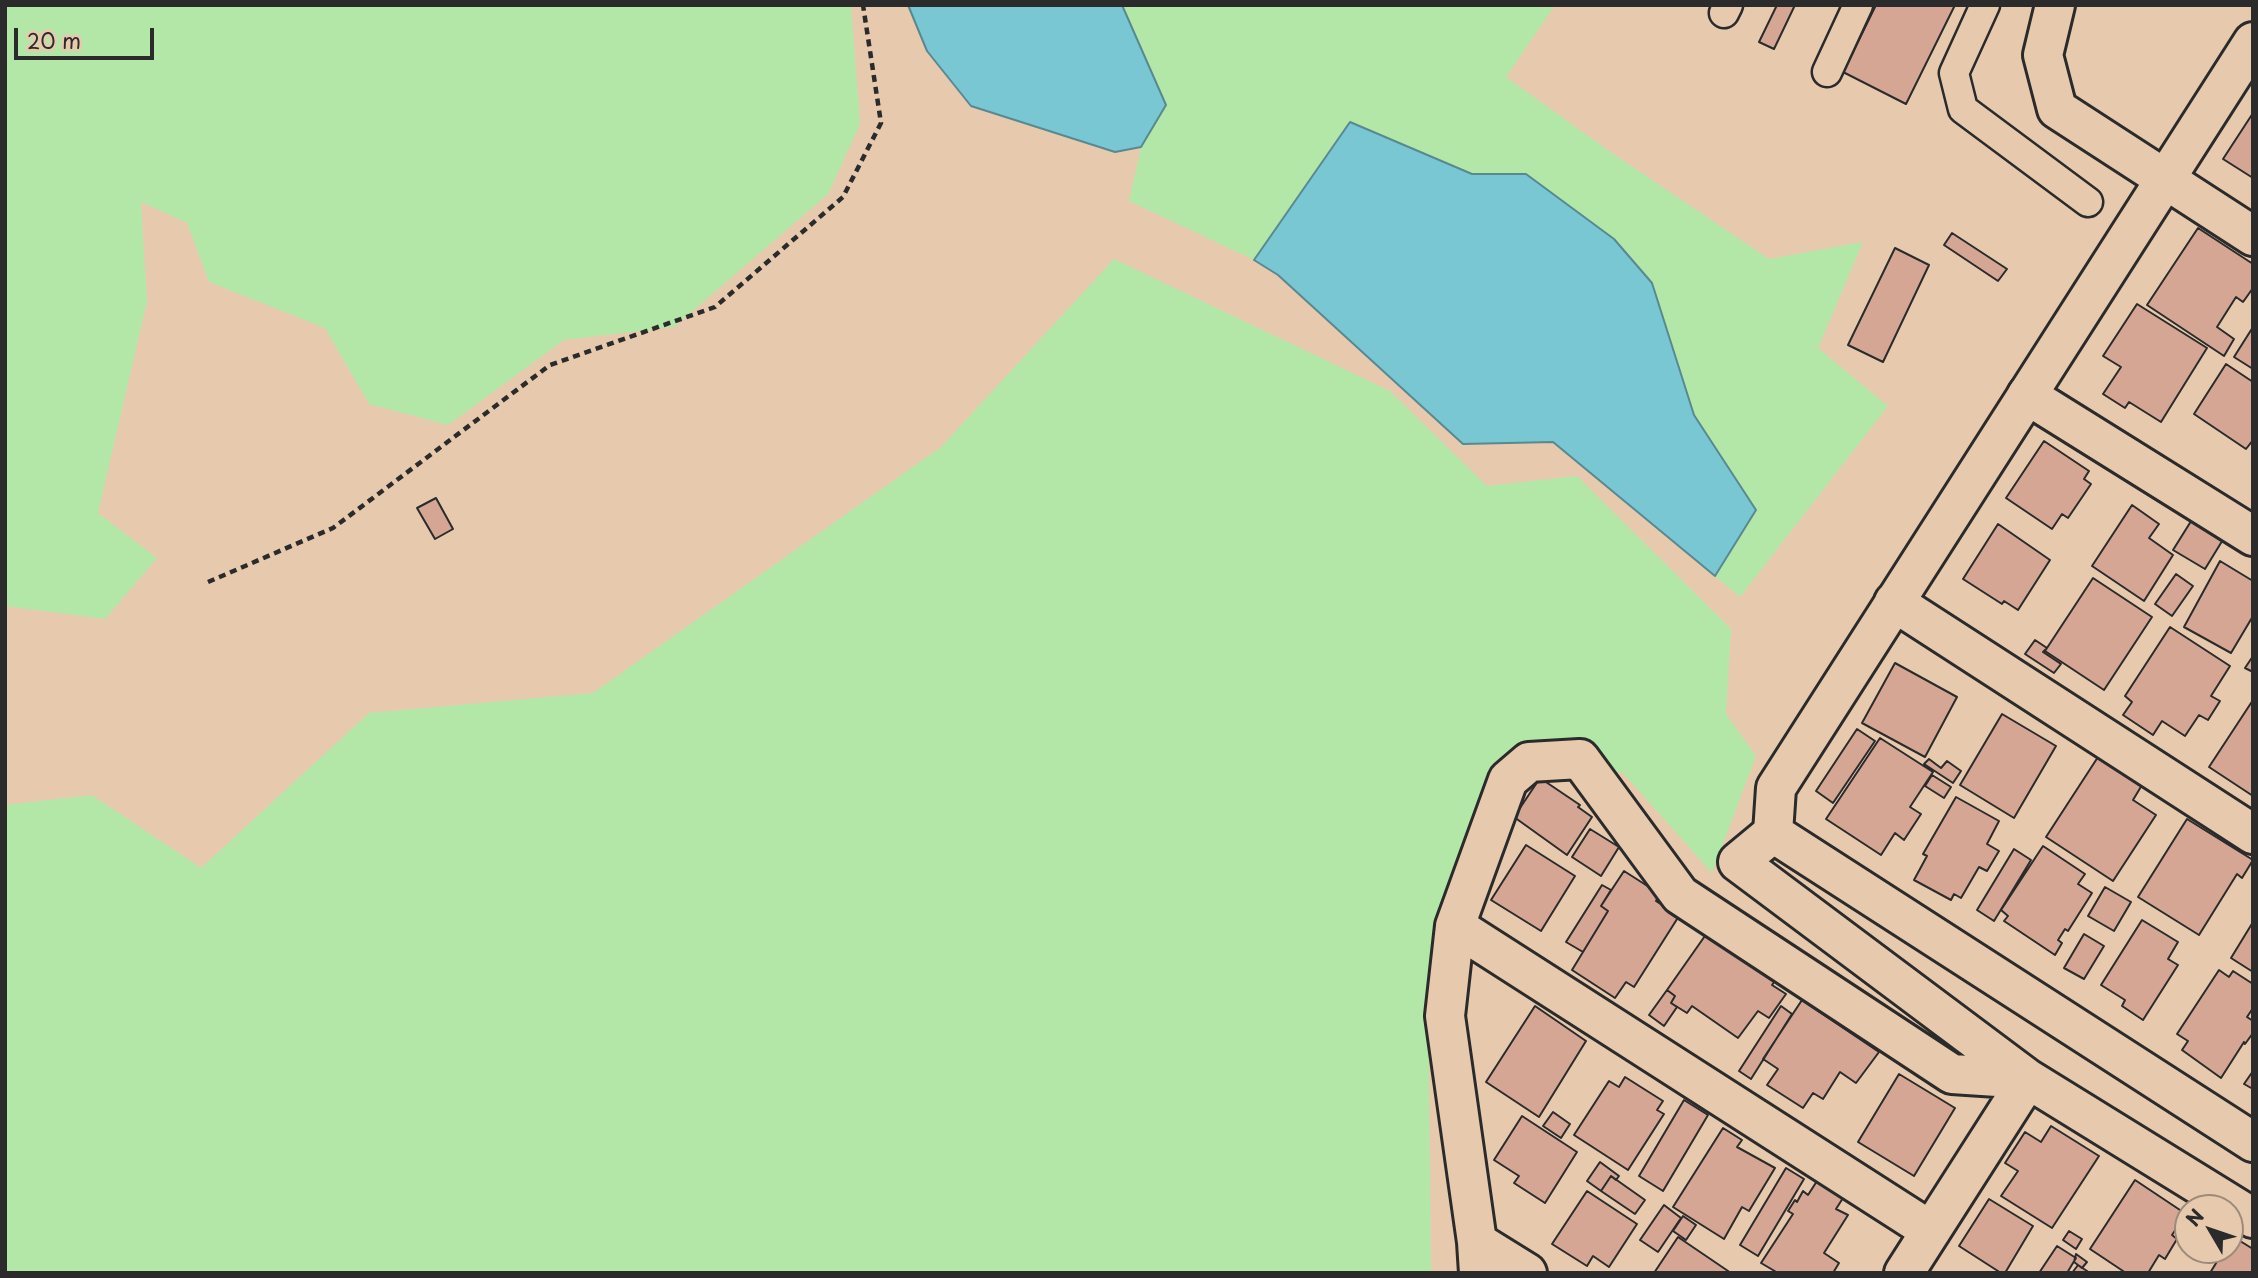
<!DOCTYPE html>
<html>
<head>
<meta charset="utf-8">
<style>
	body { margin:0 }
	#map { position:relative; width:2258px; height:1278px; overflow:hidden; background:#e7caae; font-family:"Playpen Sans",sans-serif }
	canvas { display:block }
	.frame { position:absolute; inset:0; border:7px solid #2b2b2b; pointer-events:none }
	.north { position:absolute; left:2174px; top:1194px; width:70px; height:70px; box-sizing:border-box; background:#e7caae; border:2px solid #9c8a7a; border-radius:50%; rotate:309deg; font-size:19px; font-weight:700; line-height:28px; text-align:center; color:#2b2b2b }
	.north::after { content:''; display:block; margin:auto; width:24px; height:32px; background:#2b2b2b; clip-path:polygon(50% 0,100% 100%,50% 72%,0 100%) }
	.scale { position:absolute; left:14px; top:28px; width:140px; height:32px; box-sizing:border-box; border:4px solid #2b2b2b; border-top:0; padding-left:9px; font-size:21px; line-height:24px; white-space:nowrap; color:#2b2b2b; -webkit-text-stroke:5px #e7caae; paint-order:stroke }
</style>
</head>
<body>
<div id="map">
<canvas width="2258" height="1278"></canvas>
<div class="frame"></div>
<div class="north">N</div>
<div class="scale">20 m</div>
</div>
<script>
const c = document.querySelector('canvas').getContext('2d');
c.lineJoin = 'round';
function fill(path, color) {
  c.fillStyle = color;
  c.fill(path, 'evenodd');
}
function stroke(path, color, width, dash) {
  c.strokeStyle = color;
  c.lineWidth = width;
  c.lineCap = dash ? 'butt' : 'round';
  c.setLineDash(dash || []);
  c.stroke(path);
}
const green = new Path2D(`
	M5,5h846l9,119 -32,70 -154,133 -110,13 -116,85 -79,-21 -44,-76 -116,-46 -22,-59 -46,-21 6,99 -49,212 59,45 -52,61 -100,-13z
	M1122,5h433l-49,72 103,74 160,108 94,-17 -45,106 70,58 -148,191 -25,-21 41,-66 -62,-95 -42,-132 -126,-109h-54l-122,-52 -96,138 -125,-59 12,-54 25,-42z
	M1114,259l276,132 97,95 90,-10 154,153 -5,85 30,42 -44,117 -89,-100 -94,-10 -101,226 3,284h-1426v-468l87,-10 109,73 168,-155 224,-20 348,-246z`);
const water = new Path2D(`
	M908,5h214l44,100 -25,42 -26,5 -144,-46 -44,-55z
	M1350,122l122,52h54l88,65 38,44 42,132 62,95 -41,66 -162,-134 -90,2 -185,-169 -24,-15z`);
const building = new Path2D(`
	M1777,5h18l-21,44 -15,-7z
	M1876,5h79l-49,99 -63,-32z
	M2253,113v65l-30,-19z
	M2198,228l55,36v24l-10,14 -7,-5 -19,30 17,12 -10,17 -77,-51z
	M1952,233l55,36 -9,12 -54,-36z
	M1895,248l34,17 -46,97 -35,-17z
	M2137,304l70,44 -46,74 -32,-20 -4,6 -22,-14 18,-27 -18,-11z
	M2253,327v42l-19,-12z
	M2226,364l27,18v58l-7,9 -52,-35z
	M2044,441l45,30 -5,8 7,5 -23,34 -6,-4 -10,15 -46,-31z
	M436,498l17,31 -18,10 -18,-31z
	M2132,505l27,19 -10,14 24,17 -29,46 -52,-35z
	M2193,518l31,20 -19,31 -32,-19z
	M1998,524l52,36 -32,50 -14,-9 -2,3 -39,-25z
	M2220,561l33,20v35l-22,37 -47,-26z
	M2176,574l17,12 -21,30 -17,-12z
	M2093,578l59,39 -48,73 -59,-39z
	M2170,627l60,39 -19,30 9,5 -12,19 -9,-5 -14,21 -23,-15 -9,14 -30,-20 9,-13 -7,-6z
	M2035,640l12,8 -4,4 18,12 -7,9 -29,-19z
	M2253,656v16l-8,-4z
	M1895,663l62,34 -32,60 -63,-34z
	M2253,700v96l-44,-29z
	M2002,714l54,32 -42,72 -54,-33z
	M1857,729l18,12 -42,62 -17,-12z
	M1880,738l53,34 -23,35 11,7 -17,26 -9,-7 -14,22 -55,-36z
	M2098,757l44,28 -9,15 23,15 -43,66 -67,-44z
	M1929,759l12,9 6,-7 14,10 -8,12 -29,-19z
	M1932,775l19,12 -7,11 -19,-12z
	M1540,778l40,27 -2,2 14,10 -25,38 -53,-38z
	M1956,797l43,24 -12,23 12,7 -12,20 -8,-4 -18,31 -7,-4 -3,6 -37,-20 13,-24 -4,-2z
	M2187,819l66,41 -11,18 -5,-4 -38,61 -61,-38z
	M1590,829l29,18 -18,29 -29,-19z
	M1526,845l49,31 -34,55 -50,-31z
	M2043,846l42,28 -7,10 14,9 -24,38 -3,-2 -7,11 4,3 -7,12 -51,-34 4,-5 -7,-6z
	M2014,849l17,11 -37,61 -17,-11z
	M1624,871l36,23 -4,7 23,15 -45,71 -8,-5 -11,16 -43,-28 36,-59 -7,-5z
	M1602,885l9,5 -10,16 7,5 -25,41 -17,-10z
	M2105,887l26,15 -17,29 -26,-15z
	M2142,920l36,22 -10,17 10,6 -35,55 -21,-14 3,-6 -24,-15z
	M2253,922v50l-22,-14z
	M1707,933l68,48 -3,4 14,9 -17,24 -11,-7 -20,27 -46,-32 -5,7 -16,-10 4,-7 -8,-6z
	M2084,934l20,12 -20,33 -20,-11z
	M2219,970l10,7 4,-6 20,13v24l-6,9 6,4v12l-8,11 -1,-2 -23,36 -39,-28 6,-9 -11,-7z
	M1667,990l8,6 -4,7 6,4 -13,19 -15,-11z
	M1802,1000l77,52 -23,31 -16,-11 -17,27 -10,-6 -10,15 -36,-23 11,-16 -15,-10z
	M1535,1006l51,35 -47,76 -53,-35z
	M1781,1006l11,8 -41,65 -12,-8z
	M2253,1071v18l-9,-5z
	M1899,1074l56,34 -41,68 -56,-34z
	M1625,1077l38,24 -6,9 7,4 -36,56 -54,-35 35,-54 10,6z
	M1684,1100l24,15 -45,76 -24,-15z
	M1553,1112l17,12 -9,14 -18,-12z
	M1522,1116l55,36 -32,51 -31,-20 5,-7 -25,-16z
	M2051,1126l48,30 -47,72 -51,-32 17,-25 -13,-8 20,-31 16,10z
	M1723,1128l19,12 -5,7 38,21 -26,43 -7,-4 -18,32 -51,-32z
	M1600,1162l19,14 -3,4 -5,-4 -10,15 -14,-10z
	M1786,1168l18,11 -46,77 -18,-11z
	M1611,1176l34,24 -10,14 -34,-23z
	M2135,1180l51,34 -14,21 5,4 -12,20 -6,-4 -11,18h-22l-36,-24z
	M1817,1181l26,17 -7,11 12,6 -24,38 15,10 -6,10h-55l-17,-10 32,-49 -5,-3 7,-11 2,2 6,-11 5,4z
	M1587,1191l50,33 -28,43 -16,-11 -6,10 -35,-22z
	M1989,1199l44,27 -28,47h-4l-42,-27z
	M1664,1205l17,13 -23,34 -18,-12z
	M1683,1216l13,9 -10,15 -13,-9z
	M2069,1231l13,8 -6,10 -13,-9z
	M2232,1236l21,13v24h-43l14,-23h6z
	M1678,1237l53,36h-77z
	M2057,1246l19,12 -9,15h-28z
	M2076,1254l11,8 -5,6 -8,-6z
	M2078,1265l12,8h-18z`);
const path = new Path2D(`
	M208,582l125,-54 217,-163 165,-58 128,-110 38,-74 -18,-118`);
const service = new Path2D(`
	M1985,5l-31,68 9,36 125,93
	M1724,13l4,-8
	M1827,72l31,-67`);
const minor = new Path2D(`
	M2055,5l-12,50 14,54 196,127
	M2027,395l226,141
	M1894,602l359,232
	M1773,833l-35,29 290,217 -124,194
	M1455,926l476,305
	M1477,1242l50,31
	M1479,1273l-2,-31 -32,-226 10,-90 53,-146 21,-18 51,-3 100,136 272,179 76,5 225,139`);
const tertiary = new Path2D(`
	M2253,42l-477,746 -3,45 480,309`);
fill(green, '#b3e7a8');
fill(water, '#78c7d3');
stroke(water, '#598990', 2);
fill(building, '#d6a694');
stroke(building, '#2b2b2b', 2);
stroke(service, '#2b2b2b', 33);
stroke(minor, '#2b2b2b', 44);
stroke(tertiary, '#2b2b2b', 44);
stroke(path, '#2b2b2b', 4.5, [7, 5]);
stroke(service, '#e7caae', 28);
stroke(minor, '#e7caae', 38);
stroke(tertiary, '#e7caae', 38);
</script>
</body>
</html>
